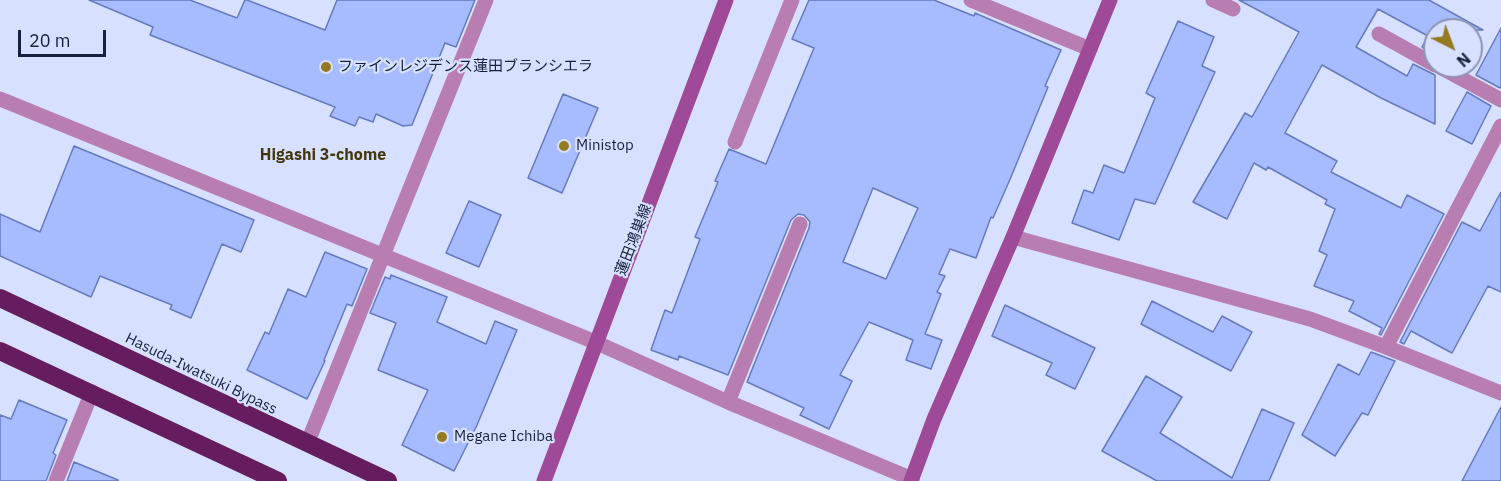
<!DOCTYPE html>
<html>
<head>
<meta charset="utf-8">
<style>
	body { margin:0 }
	#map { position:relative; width:1501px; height:481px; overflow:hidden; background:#d7e1ff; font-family:"IBM Plex Sans",sans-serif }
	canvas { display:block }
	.north { position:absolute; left:1423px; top:18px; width:60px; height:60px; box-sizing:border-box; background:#d7e1ff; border:2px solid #8b94b1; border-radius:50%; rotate:138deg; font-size:16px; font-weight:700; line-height:24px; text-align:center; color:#18203b }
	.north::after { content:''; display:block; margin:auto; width:21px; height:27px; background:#957a21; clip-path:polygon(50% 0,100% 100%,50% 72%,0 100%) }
	.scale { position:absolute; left:18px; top:30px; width:88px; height:27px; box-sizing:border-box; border:3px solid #18203b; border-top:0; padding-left:8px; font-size:18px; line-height:21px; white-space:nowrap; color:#18203b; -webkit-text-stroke:4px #d7e1ff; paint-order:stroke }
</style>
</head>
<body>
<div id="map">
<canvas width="1501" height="481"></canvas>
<div class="north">N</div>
<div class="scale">20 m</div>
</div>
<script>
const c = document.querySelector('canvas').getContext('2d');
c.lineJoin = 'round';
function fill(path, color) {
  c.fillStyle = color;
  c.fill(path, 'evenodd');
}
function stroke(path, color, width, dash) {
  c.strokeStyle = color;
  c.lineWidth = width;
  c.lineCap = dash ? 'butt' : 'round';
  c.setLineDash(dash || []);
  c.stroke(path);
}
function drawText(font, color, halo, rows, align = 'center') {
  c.font = font + ' "IBM Plex Sans","Noto Sans JP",sans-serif';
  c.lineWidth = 4.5;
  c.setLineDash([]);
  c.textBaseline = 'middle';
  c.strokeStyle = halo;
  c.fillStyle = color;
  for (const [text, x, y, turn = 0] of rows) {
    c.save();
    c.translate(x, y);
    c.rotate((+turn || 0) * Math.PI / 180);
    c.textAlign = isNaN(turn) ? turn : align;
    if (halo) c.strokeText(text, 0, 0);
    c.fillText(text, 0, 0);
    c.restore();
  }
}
const building = new Path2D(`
	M89,0h101l47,18 8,-18h2l78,30 12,-30h138l-19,47 -11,-4 -33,82 -9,1 -27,-12 -3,8 -14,-5 -4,9 -25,-10 5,-9 -185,-72 3,-8z
	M809,0h125l40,16 1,-3 86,37 -16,36 3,1 -37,90 -18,41 -2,-1 -15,41 -26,-9 -11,25 6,2 -8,16 4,2 -16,40 17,6 -11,29 -25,-9 7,-20 -44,-18 -29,53 12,6 -23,48 -29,-14 4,-7 -57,-26 62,-154 1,-6 -6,-7 -6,-1 -7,6 -63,155 -49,-19 -1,4 -27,-10 14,-40 7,3 28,-74 -5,-2 23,-55 -3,-1 14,-32 37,15 48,-116 -22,-9zM873,188l45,20 -32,71 -43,-17z
	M1239,0h190l54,30h-48v24l-13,-7 6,-11 -50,-27 -22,38 51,29 6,-12 22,11v49l-54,-26 -59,-33 -37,68 52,28 -6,11 70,36 6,-13 37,19 -63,121 -2,-1 3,-6 -33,-17 5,-10 -40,-15 13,-31 -8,-4 16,-42 -10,-5 2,-4 -59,-33 -2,3 -12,-7 -27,56 -34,-17 52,-89 7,4 47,-85z
	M1178,21l36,16 -12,29 13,6 -60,132 -20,-5 -16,41 -47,-17 12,-33 9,3 11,-28 20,8 31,-75 -9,-5z
	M1501,28v58l-1,2 -24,-13z
	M1467,92l24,14 -19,38 -26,-13z
	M563,94l35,14 -36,85 -34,-15z
	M74,146l180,74 -13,32 -19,-8 -31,74 -21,-9 2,-4 -72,-29 -9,21 -91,-41v-42l40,18z
	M1501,192v100l-13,-6 -36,67 -41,-22 -7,13 -4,-2 62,-120 18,9z
	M469,201l32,14 -22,52 -33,-14z
	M325,252l42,17 -15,37 -5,-2 -23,56 1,1 -18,38 -60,-29 18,-38 4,2 19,-45 18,8z
	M391,275l56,22 -10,25 49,22 9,-23 22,9 -40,95 -23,46 -52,-26 26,-55 -50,-20 18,-47 -26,-10 15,-36 5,2z
	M1152,301l61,31 9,-16 30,16 -21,39 -90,-47z
	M1005,305l90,43 -20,41 -29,-14 6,-12 -60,-27z
	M1371,352l24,9 -27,54 -6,-2 -27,43 -33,-21 36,-71 21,11z
	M1146,376l36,21 -22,36 72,45 30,-69 32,14 -25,58h-112l-55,-30z
	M19,400l48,20 -14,33 3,2 -10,26h-46v-66l11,4z
	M1501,407v74h-39z
	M74,462l44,18v1h-51z`);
const street = new Path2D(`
	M971,0l119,49
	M1213,0l20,9
	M1379,34l56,31
	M1438,66l63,34
	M0,99l595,243 133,60 184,77
	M735,142l57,-142
	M1013,237l297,82 76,28 115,46
	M1386,347l115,-221
	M728,402l72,-178
	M307,444l179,-444
	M56,481l36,-89`);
const secondary = new Path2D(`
	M544,481l182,-481
	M911,481l23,-62 79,-182 97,-237`);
const highway = new Path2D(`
	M0,298l388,183
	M0,351l278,130`);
const markers = [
	[326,67,6,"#957a21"],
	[564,146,6,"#957a21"],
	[442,437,6,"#957a21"]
];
const poiNames = [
	["ファインレジデンス蓮田ブランシエラ",338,67],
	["Ministop",576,146],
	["Megane Ichiba",454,437]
];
const streetNames = [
	["蓮田鴻巣線",634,240,-69],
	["Hasuda-Iwatsuki Bypass",201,374,26]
];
const neighbourhoodNames = [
	["Higashi 3-chome",323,155]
];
fill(building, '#a7bcfe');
stroke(building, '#667abe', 1.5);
stroke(street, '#b87eb1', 15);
stroke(secondary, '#9f4a98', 15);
stroke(highway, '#651d60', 18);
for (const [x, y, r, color] of markers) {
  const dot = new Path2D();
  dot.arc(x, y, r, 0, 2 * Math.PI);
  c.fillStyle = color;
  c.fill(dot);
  stroke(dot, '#d7e1ff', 2);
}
drawText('15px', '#18203b', '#d7e1ff', poiNames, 'left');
drawText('15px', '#18203b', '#d7e1ff', streetNames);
drawText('bold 16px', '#44370d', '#d7e1ff', neighbourhoodNames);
</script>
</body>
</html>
